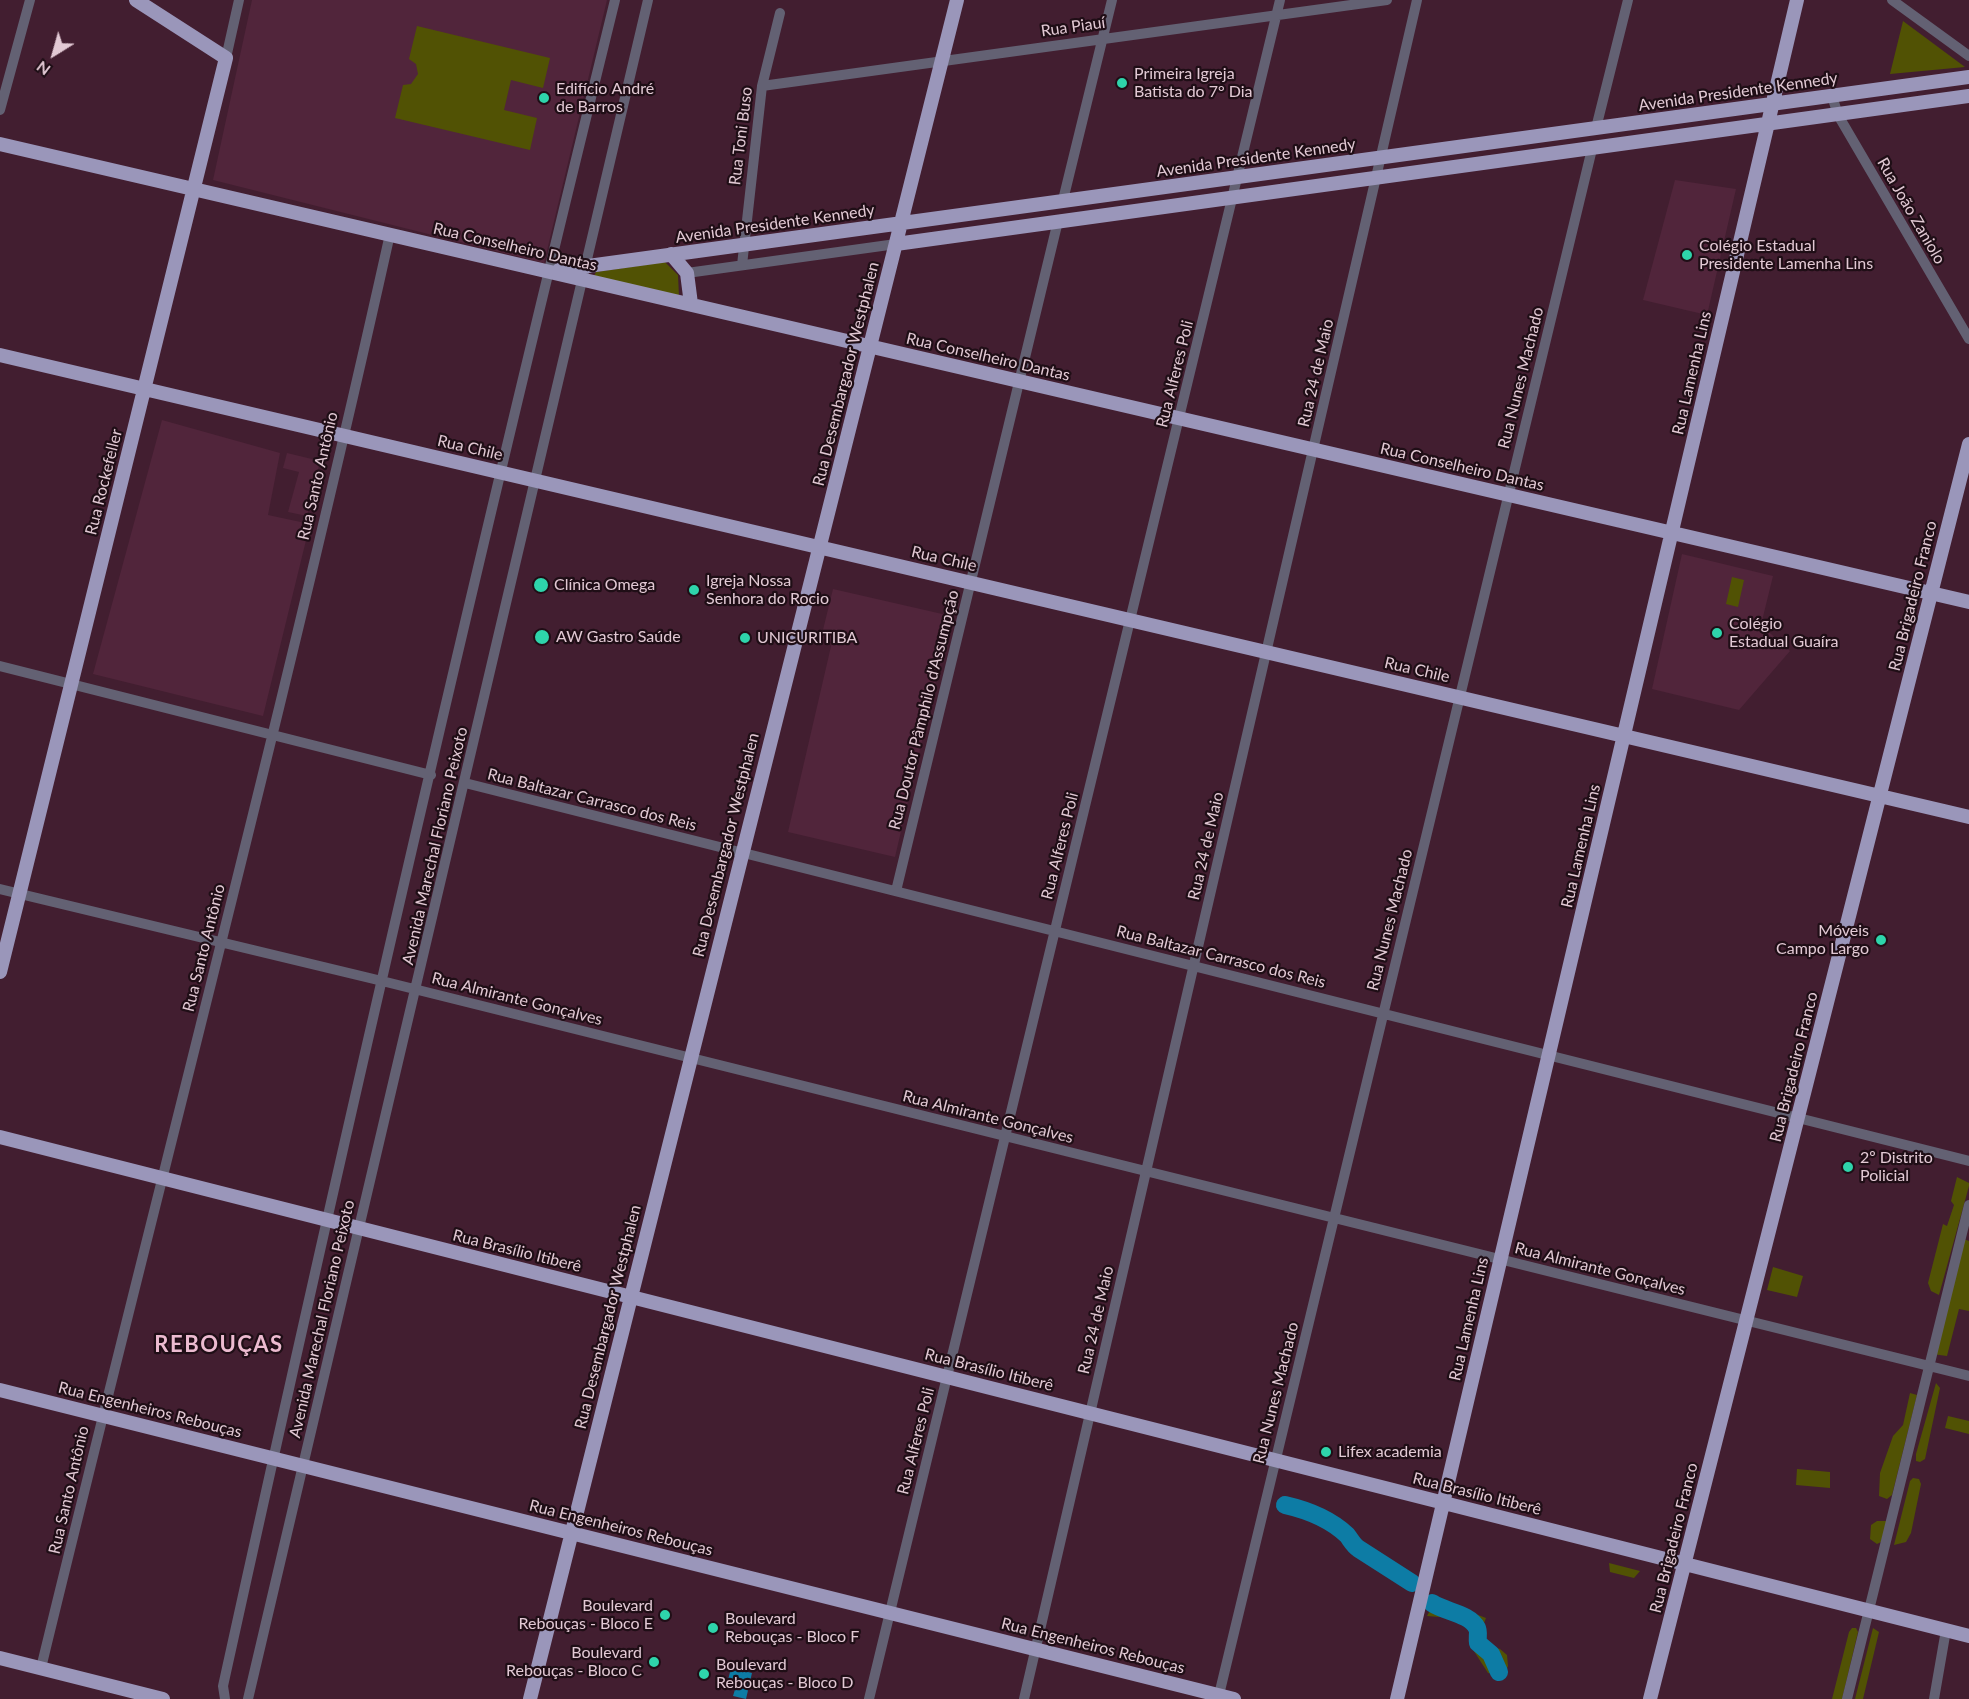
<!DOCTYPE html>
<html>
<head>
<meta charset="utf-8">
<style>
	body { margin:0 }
	#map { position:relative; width:1969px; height:1699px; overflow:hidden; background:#421e30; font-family:Lato,sans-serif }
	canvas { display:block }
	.north { position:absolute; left:24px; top:24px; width:60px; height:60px; -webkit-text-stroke:4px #1f0e16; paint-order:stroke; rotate:217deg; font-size:16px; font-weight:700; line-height:24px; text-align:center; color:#e2c9d4 }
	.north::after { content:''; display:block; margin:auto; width:21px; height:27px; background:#e2c9d4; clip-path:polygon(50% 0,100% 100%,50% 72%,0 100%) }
</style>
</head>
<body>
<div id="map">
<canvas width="1969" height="1699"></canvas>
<div class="north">N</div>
</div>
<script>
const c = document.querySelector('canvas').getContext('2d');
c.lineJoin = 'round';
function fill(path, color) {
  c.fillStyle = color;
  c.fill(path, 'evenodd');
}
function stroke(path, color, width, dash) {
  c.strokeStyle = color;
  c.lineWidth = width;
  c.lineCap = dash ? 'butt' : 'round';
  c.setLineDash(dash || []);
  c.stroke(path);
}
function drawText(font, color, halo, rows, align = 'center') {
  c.font = font + ' Lato,sans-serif';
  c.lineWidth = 4.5;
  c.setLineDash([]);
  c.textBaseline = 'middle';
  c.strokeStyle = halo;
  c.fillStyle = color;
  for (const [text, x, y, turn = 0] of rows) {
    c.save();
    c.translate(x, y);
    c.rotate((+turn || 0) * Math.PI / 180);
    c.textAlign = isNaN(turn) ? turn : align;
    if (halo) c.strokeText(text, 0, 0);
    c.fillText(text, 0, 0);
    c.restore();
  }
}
const built = new Path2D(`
	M252,0h355l-63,263 -331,-83z
	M1675,180l61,9 -29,126 -64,-15z
	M162,420l118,33 -12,62 42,9 -47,192 -170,-42z
	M287,453l33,8 -13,55 -19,-4 11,-40 -16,-4z
	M1682,554l91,22 -12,49 29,26 -51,59 -87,-21z
	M833,589l118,27 -56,241 -107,-25 44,-190 -11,-4z`);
const green = new Path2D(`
	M1903,21l62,46 -75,7z
	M417,26l133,32 -7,30 -32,-8 -7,30 33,8 -7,32 -135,-32 8,-33 8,-1 7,-10 -2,-10 -7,-5z
	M665,262l13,13 1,21 -85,-20 2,-4z
	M1732,577l12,3 -6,27 -12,-3z
	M1957,1177l12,6v3l-30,109 -8,-4 -3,-8 15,-59 4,2 7,-21 -3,-4z
	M1961,1238l8,3v70l-10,-2 -12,47 -15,-2z
	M1773,1267l30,9 -6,21 -30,-7z
	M1936,1383l4,5 -15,71 -5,3 -4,-1v-7z
	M1910,1393l7,2 -25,100 -5,4 -8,-3 1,-23 13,-37 10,-11z
	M1948,1416l21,5v13l-24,-6z
	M1797,1469l33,3v16l-34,-3z
	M1913,1478l6,1 2,5 -10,49 -5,9 -12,3 16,-64z
	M1877,1521h10l-6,21 -4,2 -7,-5 1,-14z
	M1609,1563l31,8 -6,7 -24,-6z
	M1436,1599l50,19 -4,10 7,18 11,3 7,6 1,11 -4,10 -16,-3 -18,-28 1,-17 -26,-15 -6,4 -12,-1z
	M1852,1628h4l2,4 -16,67h-10l17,-67z
	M1873,1628l6,4 -16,67h-8z`);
const water = new Path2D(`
	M731,1668l21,5 -6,26 -13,-3 4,-13 -9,-3z`);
const river = new Path2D(`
	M1285,1505c22,5 45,14 62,30 4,5 6,10 12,14l53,34
	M1432,1603c13,9 37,10 45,25 2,4 0,10 1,15l13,11 8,18`);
const minor = new Path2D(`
	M1892,0l77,56
	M226,58l13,-58
	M762,86l625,-86
	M1832,96l6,19 131,224
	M0,110l30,-110
	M1596,128l32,-128
	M1063,200l49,-200
	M742,265l20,-179 18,-73
	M687,273l209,-29
	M0,666l431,109
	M465,783l1504,378
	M0,889l382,92 1587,395
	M896,891l162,-670
	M41,1668c116,-478 242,-953 349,-1434
	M225,1699l-2,-13c124,-564 254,-1126 392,-1686
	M248,1699l400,-1699
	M869,1699l411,-1699
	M1024,1699l393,-1699
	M1218,1699l374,-1550
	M1847,1699l122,-494
	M1934,1699l12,-69`);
const major = new Path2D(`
	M0,144l1969,458
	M896,244l1073,-148
	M671,254l16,19 4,31
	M559,270l1410,-193
	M0,355l1969,462
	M0,972l226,-914 -90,-58
	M0,1137l1969,499
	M0,1390l1234,309
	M0,1658l163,41
	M530,1699l427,-1699
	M1397,1699l400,-1699
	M1650,1699l319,-1255`);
const markers = [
	[1122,83,6,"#2ed4ab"],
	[544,98,6,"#2ed4ab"],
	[1687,255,6,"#2ed4ab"],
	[541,585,8,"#2ed4ab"],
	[694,590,6,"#2ed4ab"],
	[1717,633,6,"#2ed4ab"],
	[542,637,8,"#2ed4ab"],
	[745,638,6,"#2ed4ab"],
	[1881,940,6,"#2ed4ab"],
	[1848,1167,6,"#2ed4ab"],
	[1326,1452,6,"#2ed4ab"],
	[665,1615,6,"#2ed4ab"],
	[713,1628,6,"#2ed4ab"],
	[654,1662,6,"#2ed4ab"],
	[704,1674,6,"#2ed4ab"]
];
const streetNames = [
	["Rua Piauí",1073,27,-8],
	["Avenida Presidente Kennedy",1738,92,-8],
	["Rua Toni Buso",741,136,-83],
	["Avenida Presidente Kennedy",1256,158,-8],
	["Rua João Zaniolo",1911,211,60],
	["Avenida Presidente Kennedy",775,224,-8],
	["Rua Conselheiro Dantas",515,247,13],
	["Rua Conselheiro Dantas",988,357,13],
	["Rua 24 de Maio",1316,373,-77],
	["Rua Lamenha Lins",1692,373,-77],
	["Rua Desembargador Westphalen",846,374,-76],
	["Rua Alferes Poli",1175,374,-76],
	["Rua Nunes Machado",1521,378,-76],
	["Rua Chile",470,448,13],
	["Rua Conselheiro Dantas",1462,467,13],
	["Rua Santo Antônio",318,476,-77],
	["Rua Rockefeller",104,482,-76],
	["Rua Chile",944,559,13],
	["Rua Brigadeiro Franco",1913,596,-76],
	["Rua Chile",1417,670,13],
	["Rua Doutor Pâmphilo d'Assumpção",924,710,-76],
	["Rua Baltazar Carrasco dos Reis",592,800,14],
	["Rua Desembargador Westphalen",726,845,-76],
	["Avenida Marechal Floriano Peixoto",435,846,-77],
	["Rua Alferes Poli",1060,846,-76],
	["Rua 24 de Maio",1206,846,-77],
	["Rua Lamenha Lins",1581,846,-77],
	["Rua Nunes Machado",1390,920,-76],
	["Rua Santo Antônio",204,948,-76],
	["Rua Baltazar Carrasco dos Reis",1221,957,14],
	["Rua Almirante Gonçalves",517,999,14],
	["Rua Brigadeiro Franco",1794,1067,-76],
	["Rua Almirante Gonçalves",988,1117,14],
	["Rua Brasílio Itiberê",517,1251,14],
	["Rua Almirante Gonçalves",1600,1269,14],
	["Rua Desembargador Westphalen",608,1317,-76],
	["Avenida Marechal Floriano Peixoto",322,1319,-77],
	["Rua Lamenha Lins",1469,1319,-77],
	["Rua 24 de Maio",1096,1320,-77],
	["Rua Brasílio Itiberê",989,1370,14],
	["Rua Nunes Machado",1276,1393,-76],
	["Rua Engenheiros Rebouças",150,1410,14],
	["Rua Alferes Poli",916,1441,-76],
	["Rua Santo Antônio",69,1490,-77],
	["Rua Brasílio Itiberê",1477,1494,14],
	["Rua Engenheiros Rebouças",621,1528,14],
	["Rua Brigadeiro Franco",1674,1538,-76],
	["Rua Engenheiros Rebouças",1093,1646,14]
];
const poiNames = [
	["Primeira Igreja",1134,74],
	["Batista do 7° Dia",1134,92],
	["Edifício André",556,89],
	["de Barros",556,107],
	["Colégio Estadual",1699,246],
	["Presidente Lamenha Lins",1699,264],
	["Igreja Nossa",706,581],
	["Senhora do Rocio",706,599],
	["Clínica Omega",554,585],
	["Colégio",1729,624],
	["Estadual Guaíra",1729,642],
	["AW Gastro Saúde",556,637],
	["UNICURITIBA",757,638],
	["Móveis",1869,931,"right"],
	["Campo Largo",1869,949,"right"],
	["2º Distrito",1860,1158],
	["Policial",1860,1176],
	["Lifex academia",1338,1452],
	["Boulevard",653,1606,"right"],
	["Rebouças - Bloco E",653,1624,"right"],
	["Boulevard",725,1619],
	["Rebouças - Bloco F",725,1637],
	["Boulevard",642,1653,"right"],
	["Rebouças - Bloco C",642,1671,"right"],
	["Boulevard",716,1665],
	["Rebouças - Bloco D",716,1683]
];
const districtNames = [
	["REBOUÇAS",219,1345]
];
fill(built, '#51253b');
fill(green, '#515204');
fill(water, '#0d7ca5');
stroke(river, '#0d7ca5', 18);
stroke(minor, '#636173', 10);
stroke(major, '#9a96ba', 14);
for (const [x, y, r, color] of markers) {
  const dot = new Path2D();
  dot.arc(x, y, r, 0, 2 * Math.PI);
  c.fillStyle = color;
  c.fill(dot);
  stroke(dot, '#1f0e16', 2);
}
drawText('16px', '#e2c9d4', '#1f0e16', streetNames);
drawText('16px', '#e2c9d4', '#1f0e16', poiNames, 'left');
c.letterSpacing = '1.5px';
drawText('bold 22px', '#ecbbd0', '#1f0e16', districtNames);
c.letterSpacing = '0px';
</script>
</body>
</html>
